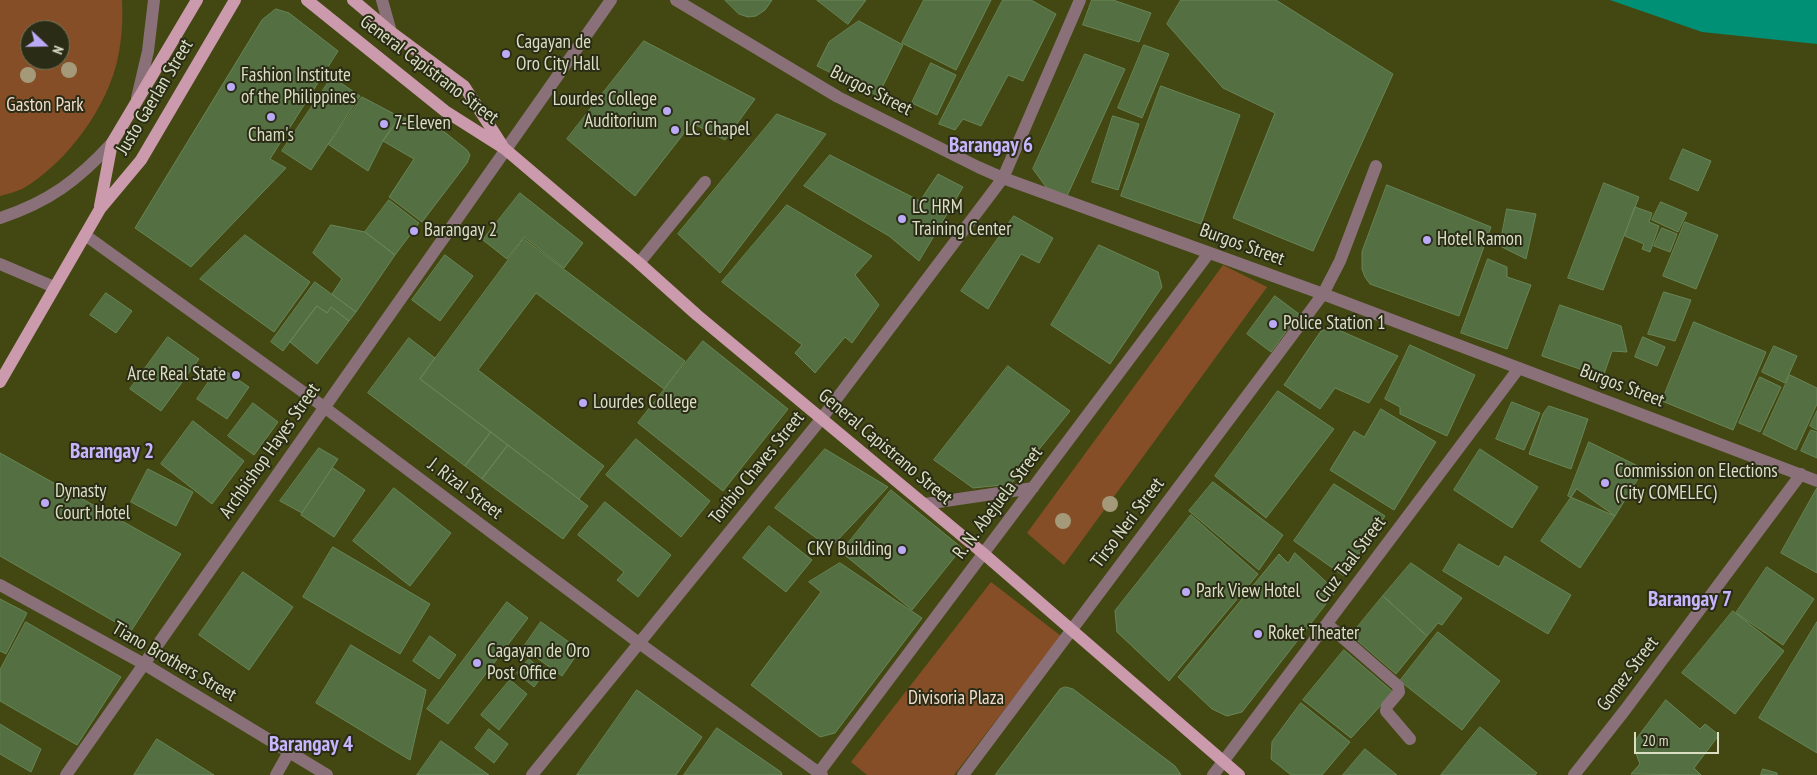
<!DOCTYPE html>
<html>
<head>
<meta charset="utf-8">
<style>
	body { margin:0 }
	#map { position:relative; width:1817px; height:775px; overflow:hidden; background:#434812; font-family:"PT Sans Narrow",sans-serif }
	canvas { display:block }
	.north { position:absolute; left:20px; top:20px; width:50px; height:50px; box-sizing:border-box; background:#2a2c16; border:1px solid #70745b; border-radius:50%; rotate:111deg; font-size:14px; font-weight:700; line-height:20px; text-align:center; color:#dadfc3 }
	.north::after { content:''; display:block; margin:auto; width:18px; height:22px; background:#bbaaf6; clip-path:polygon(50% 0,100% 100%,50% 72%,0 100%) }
	.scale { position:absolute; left:1634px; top:732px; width:85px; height:22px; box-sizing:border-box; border:2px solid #dadfc3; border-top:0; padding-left:6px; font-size:15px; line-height:18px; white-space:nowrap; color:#dadfc3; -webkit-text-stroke:4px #2a2c16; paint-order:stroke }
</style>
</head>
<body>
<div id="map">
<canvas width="1817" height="775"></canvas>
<div class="north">N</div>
<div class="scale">20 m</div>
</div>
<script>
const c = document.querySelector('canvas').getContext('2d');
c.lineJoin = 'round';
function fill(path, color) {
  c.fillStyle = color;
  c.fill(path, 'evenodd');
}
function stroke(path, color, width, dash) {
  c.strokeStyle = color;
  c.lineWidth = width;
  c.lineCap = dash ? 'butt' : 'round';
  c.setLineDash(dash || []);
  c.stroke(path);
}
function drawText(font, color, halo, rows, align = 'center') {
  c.font = font + ' "PT Sans Narrow",sans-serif';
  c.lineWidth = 4;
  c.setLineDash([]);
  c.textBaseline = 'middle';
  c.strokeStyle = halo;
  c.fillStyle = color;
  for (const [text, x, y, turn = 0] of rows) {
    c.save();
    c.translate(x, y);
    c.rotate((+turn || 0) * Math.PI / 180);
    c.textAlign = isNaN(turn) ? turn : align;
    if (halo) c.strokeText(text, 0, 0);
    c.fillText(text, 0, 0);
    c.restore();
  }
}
const green = new Path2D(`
	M0,0h122c1,19 0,38 -4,57 -10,50 -52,107 -96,132 -7,3 -15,5 -22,7zM30,30h30v30h-30z
	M1223,265l44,22 -203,278 -37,-32z
	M991,582l70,54 -107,139h-87l-16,-13z`);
const water = new Path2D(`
	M1610,0h207v44l-115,-12z`);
const building = new Path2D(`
	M725,0h47l-7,10 -9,6 -8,1 -9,-3z
	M817,0h49l-18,24z
	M924,0h67l-35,70 -54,-27z
	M1003,0h28l25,14 -33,67 -15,-6 -27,51 -18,-7 -8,11 -16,-6z
	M1092,0h21l38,13 -12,29 -56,-17z
	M1181,0h95l117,74 -80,177 -80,-33 42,-105 -52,-25 -56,-64z
	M276,9l13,4 49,38 -68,108 16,9 -95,99 -56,-39 127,-208z
	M859,21l44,24 -25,51 -61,-30 12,-24z
	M644,41l111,58 -30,41 -33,-17 -57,73 -68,-57z
	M1144,45l25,9 -27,64 -24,-10z
	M1085,54l40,15 -58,127 -21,-9 -13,-18z
	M931,63l25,12 -19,40 -25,-12z
	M332,77l28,19 -49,74 -29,-19z
	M1161,86l79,29 -39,109 -80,-28z
	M362,97l38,20 -17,24 -15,30 -39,-26z
	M777,114l49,20 -106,139 -42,-39z
	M1113,116l26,8 -21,66 -26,-8z
	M400,117l37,9 30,24 3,5 -3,8 -45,59 -33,-25 25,-38 -31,-18z
	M1683,149l28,12 -13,30 -28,-12z
	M830,155l90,46 18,-27 25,13 -44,74 -30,-25 -85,-50z
	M1604,183l35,14 -36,93 -35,-12z
	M1387,185l104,42 -32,89 -89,-32 -5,-7 -3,-8v-17z
	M520,193l63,50 -19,25 -40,-31 -17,22 -24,-19z
	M389,200l30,23 -24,32 -30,-23z
	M1661,202l26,11 -9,19 -26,-12z
	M787,205l85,51 -17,19 24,30 -27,38 -7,-6 -30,36 -20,-20 7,-8 -80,-63z
	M1635,207l17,6 -3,9 10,4 -9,26 -8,-3 2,-5 -19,-8z
	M1507,209l29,5 -10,45 -26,-13z
	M1014,216l39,22 -14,25 -18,-9 -33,55 -27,-18z
	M1685,222l33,13 -22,54 -33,-13z
	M331,225l34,7 30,23 -39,57 -24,-18 10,-15 -29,-26z
	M1662,228l15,6 -7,18 -16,-6z
	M245,235l65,47 -36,50 -74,-53z
	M524,239l161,122 -21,28 -128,-96 -58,77 126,96 -25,33 -159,-120z
	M1099,245l59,27 4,15 -52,77 -59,-39z
	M445,255l28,21 -33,45 -28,-21z
	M1488,259l19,8v10l24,8 -24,64 -46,-16z
	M315,282l41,30 -7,9 -18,-14 -4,6 -10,-7 -34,45 -12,-9z
	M1664,292l27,8 -16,41 -27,-7z
	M106,293l26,18 -16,22 -26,-18z
	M1275,296l24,18 -28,38 -24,-18z
	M1560,305l61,21 6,26 -15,-1 -9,26 -61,-21z
	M317,306l10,7 4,-6 18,14 -32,43 -27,-22z
	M1694,322l72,30 -33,78 -71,-29z
	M1334,328l64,28 -29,47 -34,-15 -15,21 -36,-24 37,-54z
	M168,337l31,22 -38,52 -31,-22z
	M1643,337l22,10 -8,19 -22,-9z
	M409,338l26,20 -15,21 71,53 -26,34 -97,-73z
	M703,341l85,68 -65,82 -85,-68z
	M1410,345l65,30 -28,61 -47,-22v-7l-15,-8z
	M1774,346l23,10 -12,27 -23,-11z
	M1008,366l62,45 -59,73 -38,4 -39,-28z
	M219,367l30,20 -22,32 -30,-20z
	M1790,375l27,13v16l-21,46 -33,-16z
	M1760,377l21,10 -21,45 -21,-9z
	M1278,391l56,38 -68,89 -51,-42z
	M1512,402l28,11 -16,37 -28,-11z
	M253,403l25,19 -24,33 -26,-19z
	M1549,406l39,13 -17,50 -42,-15 14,-40z
	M1381,409l55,33 -42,68 -64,-40 24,-39 10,6z
	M1817,411v19l-7,-4z
	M193,421l51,40 -32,43 -51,-40z
	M1811,430l6,2v26l-16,-7z
	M491,432l17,13 -26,34 -17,-13z
	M636,439l74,62 -29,36 -75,-62z
	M1589,442l55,27 -29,47 -47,-20z
	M508,445l80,61 -25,33 -81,-60z
	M319,448l19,11 -36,54 -22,-12z
	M825,449l63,38 -58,61 -55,-40z
	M1480,449l58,38 -26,41 -58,-38z
	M0,453l181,101 -50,77 -131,-75z
	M333,468l32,22 -31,47 -33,-22z
	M148,469l45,23 -17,34 -45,-24z
	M1213,482l70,53 -24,35 -70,-59z
	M1334,484l51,32 -41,60 -50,-35z
	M394,488l57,45 -41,53 -57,-45z
	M1817,488v85l-36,-20z
	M1577,489l38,27 -35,52 -39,-27z
	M891,490l71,58 -50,62 -71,-58z
	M605,502l66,53 -33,42 -21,-17 7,-8 -46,-37z
	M1191,515l67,59 -89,107 -52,-49 -2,-21z
	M769,526l43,34 -26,32 -43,-34z
	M1459,544l40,23 6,-11 66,39 -23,39 -105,-63z
	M333,547l97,57 -30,50 -97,-57z
	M1295,553l41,38 -94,121 -15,4 -15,-7 -34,-32 101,-123 9,9z
	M840,563l82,55 -87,115 -15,4 -69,-52 70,-93 -12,-10z
	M1411,563l51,35 -20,27 -4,-2 -11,13 -44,-40z
	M1767,567l47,32 -31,46 -47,-32z
	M243,572l50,35 -44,63 -50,-35z
	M1383,596l44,40 -31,38 -45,-39z
	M0,599l27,14 -21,41 -6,-3z
	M507,602l21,16 -80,106 -21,-15z
	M1733,611l51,40 -49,63 -53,-41z
	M26,622l95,55 -44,68 -77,-44v-31z
	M541,622l39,28 -18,26 -39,-28z
	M1817,622v131l-58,-35z
	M1438,632l62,49 -38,49 -62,-49z
	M430,636l26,19 -17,24 -26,-18z
	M351,645l75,45 -16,70 -94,-57z
	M1344,650l49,42 -42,46 -48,-38z
	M529,659l16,13 -11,15 -17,-14z
	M510,680l17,14 -28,36 -18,-15z
	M1066,687l7,2 102,77 6,9h-186l65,-86z
	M637,690l65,47 -26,38h-99z
	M1666,700l34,29 5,-5 14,11 -25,33 7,7 -70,-1 9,-10 -5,-13v-10z
	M1301,703l49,39 -28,33h-31l-20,-16 1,-17z
	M0,724l41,25 -10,23 -31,-18z
	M1480,727l57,46 -2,2h-94z
	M717,728l64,44 1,3h-98z
	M489,729l19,15 -14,19 -19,-15z
	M157,739l57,36h-80z
	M441,741l48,34h-72z
	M1365,749l32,26h-54z
	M1763,769l14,4v2h-16z`);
const minor = new Path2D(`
	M382,0l9,32
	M676,0l162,97 140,70 25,11 320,116 494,187
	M137,98l11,-47 6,-51
	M0,218c49,-16 78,-38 112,-75
	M85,235l239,172 315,236 183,132
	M639,263l66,-81
	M0,264l54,23
	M925,504l108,-16
	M0,585l144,79 183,111
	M1327,624l71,62 1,6 -12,14 -1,5 24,28
	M66,775l545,-775
	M276,775l13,-23
	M532,775l290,-357 181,-240 77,-178
	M817,775l392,-522
	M963,775l360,-481 17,-33 36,-95
	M1213,775l306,-407
	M1574,775l51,-65 176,-236`);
const major = new Path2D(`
	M307,0l138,111 60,38 134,114 58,52 287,239 255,221
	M353,0l38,32 73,54 38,59
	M100,206l12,-63 85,-143
	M0,382l100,-173 41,-49 94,-160`);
const trees = [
	[69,70],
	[28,75],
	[1110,504],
	[1063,521]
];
const markers = [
	[506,54,5,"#bbaaf6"],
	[231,87,5,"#bbaaf6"],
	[667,111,5,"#bbaaf6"],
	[271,117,5,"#bbaaf6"],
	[384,124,5,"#bbaaf6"],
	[675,130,5,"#bbaaf6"],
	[902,219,5,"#bbaaf6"],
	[414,231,5,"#bbaaf6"],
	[1427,240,5,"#bbaaf6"],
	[1273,324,5,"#bbaaf6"],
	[236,375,5,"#bbaaf6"],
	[583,403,5,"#bbaaf6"],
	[1605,483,5,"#bbaaf6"],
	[45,503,5,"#bbaaf6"],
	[902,550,5,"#bbaaf6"],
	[1186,592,5,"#bbaaf6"],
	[1258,634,5,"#bbaaf6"],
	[477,663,5,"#bbaaf6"]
];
const poiNames = [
	["Cagayan de",516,43],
	["Oro City Hall",516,65],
	["Fashion Institute",241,76],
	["of the Philippines",241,98],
	["Lourdes College",657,100,"right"],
	["Auditorium",657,122,"right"],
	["7-Eleven",394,124],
	["LC Chapel",685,130],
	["Cham's",271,136,"center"],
	["LC HRM",912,208],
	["Training Center",912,230],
	["Barangay 2",424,231],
	["Hotel Ramon",1437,240],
	["Police Station 1",1283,324],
	["Arce Real State",226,375,"right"],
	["Lourdes College",593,403],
	["Commission on Elections",1615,472],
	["(City COMELEC)",1615,494],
	["Dynasty",55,492],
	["Court Hotel",55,514],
	["CKY Building",892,550,"right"],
	["Park View Hotel",1196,592],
	["Roket Theater",1268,634],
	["Cagayan de Oro",487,652],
	["Post Office",487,674]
];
const streetNames = [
	["General Capistrano Street",429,70,37],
	["Burgos Street",871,91,27],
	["Justo Gaerlan Street",155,97,-59],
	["Burgos Street",1242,245,20],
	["Burgos Street",1622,386,21],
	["General Capistrano Street",885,447,40],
	["Archbishop Hayes Street",270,451,-55],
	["Toribio Chaves Street",757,468,-51],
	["J. Rizal Street",465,489,37],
	["R. N. Abejuela Street",998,503,-53],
	["Tirso Neri Street",1128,523,-53],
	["Cruz Taal Street",1351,560,-53],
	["Tiano Brothers Street",174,662,30],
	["Gomez Street",1628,674,-53]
];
const parkNames = [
	["Gaston Park",45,106],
	["Divisoria Plaza",956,699]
];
const quarterNames = [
	["Barangay 6",991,146],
	["Barangay 2",112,452],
	["Barangay 7",1690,600],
	["Barangay 4",311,745]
];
fill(green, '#864e27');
fill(water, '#009076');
fill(building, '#547043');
stroke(building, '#688557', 1);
stroke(minor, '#897079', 12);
stroke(major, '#cc9aad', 12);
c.fillStyle = '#a49978';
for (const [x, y] of trees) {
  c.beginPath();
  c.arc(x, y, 8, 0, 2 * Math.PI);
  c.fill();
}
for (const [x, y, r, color] of markers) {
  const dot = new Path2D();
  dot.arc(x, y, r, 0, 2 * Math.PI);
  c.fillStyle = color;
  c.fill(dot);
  stroke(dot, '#2a2c16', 2);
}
drawText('19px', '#dadfc3', '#2a2c16', poiNames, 'left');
drawText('19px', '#dadfc3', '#2a2c16', streetNames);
drawText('19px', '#f3dbcc', '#2a2c16', parkNames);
drawText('bold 21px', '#c6b6fd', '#2a2c16', quarterNames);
</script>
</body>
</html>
